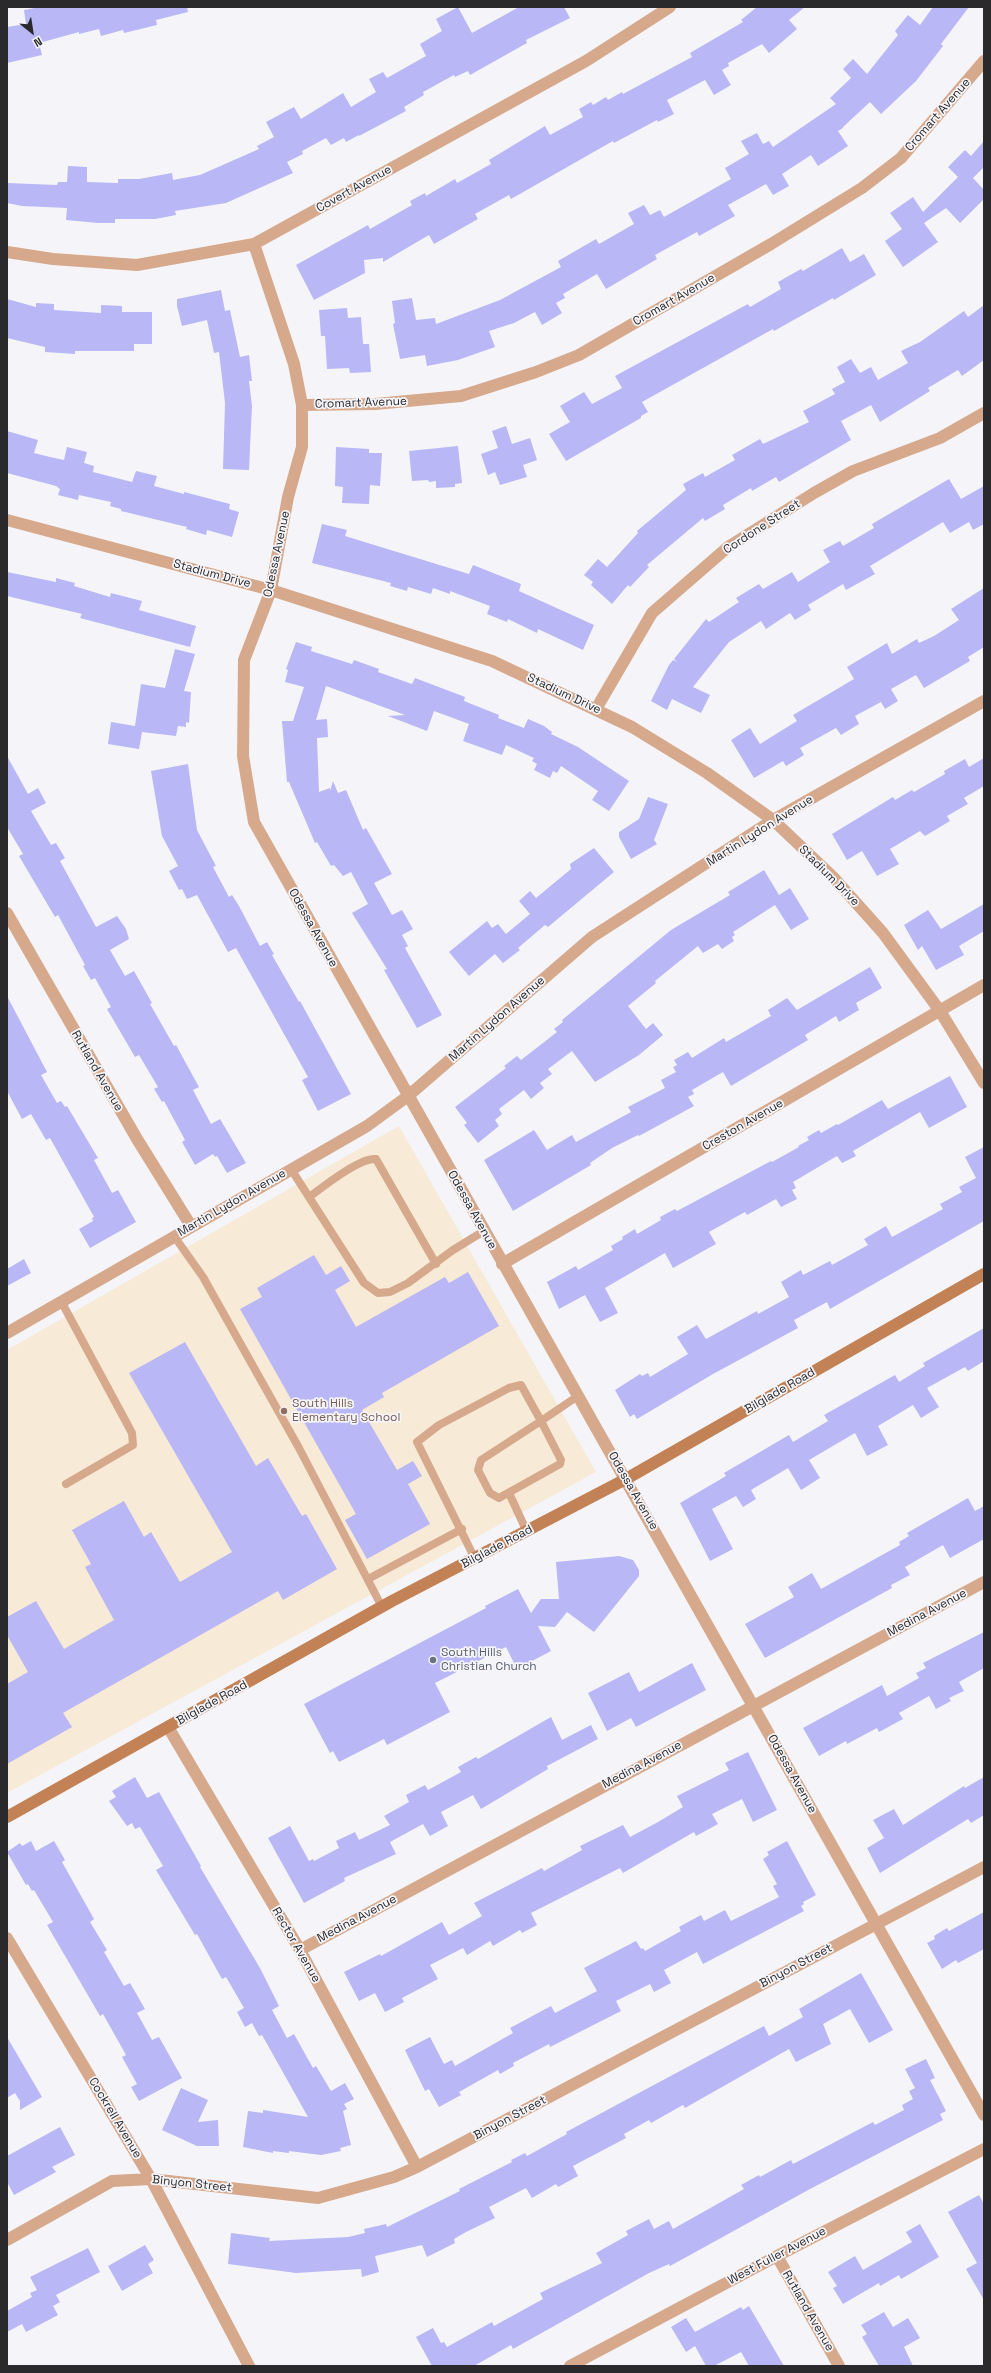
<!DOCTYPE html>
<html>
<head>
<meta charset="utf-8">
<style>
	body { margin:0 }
	#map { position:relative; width:991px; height:2373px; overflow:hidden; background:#f5f5f9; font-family:"Space Grotesk",sans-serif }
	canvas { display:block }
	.frame { position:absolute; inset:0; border:8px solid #2a2a2c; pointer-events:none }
	.north { position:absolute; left:12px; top:12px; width:40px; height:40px; -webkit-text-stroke:3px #f5f5f9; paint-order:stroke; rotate:150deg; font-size:11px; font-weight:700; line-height:16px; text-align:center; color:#2a2a2c }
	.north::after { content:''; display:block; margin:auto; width:14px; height:18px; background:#2a2a2c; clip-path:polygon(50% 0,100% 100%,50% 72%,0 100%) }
</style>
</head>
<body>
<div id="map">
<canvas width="991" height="2373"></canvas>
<div class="frame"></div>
<div class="north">N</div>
</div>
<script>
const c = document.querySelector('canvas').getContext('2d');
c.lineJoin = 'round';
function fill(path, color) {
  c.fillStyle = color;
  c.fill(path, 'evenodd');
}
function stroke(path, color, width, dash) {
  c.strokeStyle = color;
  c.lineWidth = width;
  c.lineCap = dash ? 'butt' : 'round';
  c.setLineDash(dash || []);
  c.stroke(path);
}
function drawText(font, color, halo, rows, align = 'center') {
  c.font = font + ' "Space Grotesk",sans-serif';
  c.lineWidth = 3.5;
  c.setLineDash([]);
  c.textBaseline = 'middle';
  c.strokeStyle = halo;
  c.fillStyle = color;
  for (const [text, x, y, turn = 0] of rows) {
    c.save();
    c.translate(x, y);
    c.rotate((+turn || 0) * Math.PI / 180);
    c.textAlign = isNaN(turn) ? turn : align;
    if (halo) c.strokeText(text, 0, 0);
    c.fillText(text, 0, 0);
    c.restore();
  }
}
const education = new Path2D(`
	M399,1126l197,346 -589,321v-443z`);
const building = new Path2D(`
	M40,7h147l1,5 -32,8 1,5 -33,8 -1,-3 -22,6 -2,-7 -20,5v-2l-40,11 3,12 -35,8v-36l19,-3 -2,-14z
	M458,7l14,26 47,-26h45l6,11 -44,22 1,3 -57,32 -2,-4 -13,6 -1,-2 -31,17 1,3 -20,12 2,4 -47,25v-1l-13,7 -2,-4 -13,7 -5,-7 -24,13 1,3 -16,8 6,11 -67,30 -51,8 1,4 -21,4h-40v4h-17l-32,-3 1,-12 -45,-2 -15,-3v-20l50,2 1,-3h9l1,-16 19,1v15l31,1v-4h21l33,-6 1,7 27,-5 59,-26 -2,-3 17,-9 -8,-15 28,-15 7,12 42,-26 8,14 25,-15 -7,-13 14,-7 4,6 39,-22 -6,-12 22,-13 -6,-12z
	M757,7h48l-16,13 8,9 -28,24 -7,-9 -34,19 1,3 -7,4 9,15 -17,10 -9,-15 -38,20 7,14 -16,8 -1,-2 -43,23 -1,-2 -102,58 -2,-4 -34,19 3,5 -44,25 -5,-9 -46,27v-4l-19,2 1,13 -51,27 -18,-35 72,-40 2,4 42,-24 -2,-4 15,-8 1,3 29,-17 2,4 34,-19 -2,-4 56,-34 5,9 33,-18 -4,-8 12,-7 2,3 13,-8 2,3 14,-8 1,2 69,-37 -2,-4 53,-31 -2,-2z
	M933,7h36l-28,37 2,2 -27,35 -35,33 -11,-12 -27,25v1l-5,3 10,15 -30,20 -7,-11 -29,19 7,12 -16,9 -7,-11 -38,21 7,11 -36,20 -2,-4 -42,23 2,4 -51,30 -9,-15 -34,20 2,4 -9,5 6,10 -20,12 -7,-13 -21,11 -25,8 6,16 -37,13 -31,6 -2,-11 -25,4 -7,-35 2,-1 -3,-22 20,-3 4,22 19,-2 1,6 64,-24 61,-33 -3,-6 38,-22 3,5 35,-20 -6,-11 16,-8 6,10 10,-5 4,7 67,-38 -6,-11 24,-14 -8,-13 16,-8 6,11 6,-3 4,6 63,-43 -6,-6 21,-20 -8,-9 10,-10 14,15 31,-39 -3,-4 13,-16 12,10z
	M984,141v26l-11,11 11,12v9l-24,24 -14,-15 -22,15 14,19 -35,25 -18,-26 17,-12 -12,-16 23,-16 10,15 35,-35 -10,-10 17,-17 6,6z
	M842,248l8,14 14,-8 12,21 -42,25 -1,-2 -59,33 -1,-2 -131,73 6,10 -7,4v2l-75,43 -17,-27 21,-12 -10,-16 24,-14 8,12 30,-16 -7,-12 133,-72 2,3 31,-18 -3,-7 23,-13 2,2z
	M221,290l4,21 5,-1 10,47 9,-2 3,26h-3l3,25 -3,64 -26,-1 2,-66 -6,-51 -5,1 -7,-33 -25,6 -5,-20v-7z
	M7,299l29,8v-4l18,1v6l47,3v-8l21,1v6h30v32h-18v7h-59v3l-30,-2v-5l-38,-9z
	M984,305v55l-22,16 -4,-6 -30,18 2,3 -50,31 -9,-17 -30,16 10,19 -72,42 -3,-5 -24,14 -1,-3 -28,17 2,4 -20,12 -2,-3 -56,47 2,2 -19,20 -2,-2 -16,19 -21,-19 2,-3 -9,-7 14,-16 9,8 31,-34 -1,-2 49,-41 -3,-6 20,-11 2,4 30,-17 -3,-5 28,-16 3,5 46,-22 -6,-11 32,-17 -3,-5 13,-7 -8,-15 14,-8 9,14 11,-6 7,13 30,-17 -7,-12 19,-9 44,-31 4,6z
	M347,308l1,10 13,-1 2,27h6l2,28 -21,1 -1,-5 -22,1 -2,-33h-4l-2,-26z
	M506,426l6,18 18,-6 7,22 -14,5 4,12 -27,8 -5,-13 -7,3 -7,-21 17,-6 -6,-17z
	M7,431l31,9 -4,13 16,4 14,3 3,-13 20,5 -3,11 10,3 -1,6 39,10 4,-11 21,5 -3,10 30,8v-2l46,12 -1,5 10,3 -7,25 -25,-7 -1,5 -20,-6 1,-2 -66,-16v-2l-11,-3 1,-4 -32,-7 -1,5 -20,-5 2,-6 -4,-3 -49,-13z
	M458,446l4,37 -7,1v3l-19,1v-7l-7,1 -1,-2 -16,1 -3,-30z
	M336,447l33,2v4h13l-2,33 -10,-1 -1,19 -27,-1 1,-16 -8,-1z
	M949,479l12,20 23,-13v38l-11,6 -4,-8 -19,11 -7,-11 -73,44 5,8 -29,16 -3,-6 -35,21 3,5 -16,10 -5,-7 -24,16 -5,-8 -32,21 -36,45 17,8 -9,18 -29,-14 -5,11 -16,-9 18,-36 4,-5 4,2 -3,-3 32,-40 3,3 30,-20 -3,-4 23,-14 4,5 29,-17 6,10 32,-20 -7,-12 17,-9 3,5 31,-18 -2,-4z
	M322,524l25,6 -2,6 124,38 4,-9 48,19 -2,7 75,34 -11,25 -45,-21 -1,4 -29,-14 -1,3 -20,-8 3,-8 -40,-15v3l-17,-6 -2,6 -23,-7 -1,4 -17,-5 1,-3 -79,-20z
	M7,572l49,10v-4l19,5 -1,3 36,11 1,-4 31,8 -3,9 57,16 -6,21 -110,-29 2,-4 -75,-18z
	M984,588v59l-16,10 2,4 -46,27 -8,-13 -25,14 7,12 -13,8 -4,-7 -26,14 4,8 -18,11 -5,-7 -36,20 4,7 -18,11 -3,-5 -29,17 -23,-38 19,-12 10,16 37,-23 -4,-6 61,-36 -7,-12 40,-24 5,11 25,-15 2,4 15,-7 25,-16 -8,-11z
	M296,642l16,5 -1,4 41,13 2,-4 25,9 -1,3 34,12 3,-6 50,19 -1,4 35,14 -1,3 26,10 4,-9 16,7 8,6 -1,2 27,13 51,34 -20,30 -17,-11 6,-9 -37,-25 -4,7 -4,-2 -3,7 -16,-8 3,-6 -5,-3 2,-3 -28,-13 -4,10 -39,-14 6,-17 -35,-13 -7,20 -39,-15 17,-1 -79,-29 -10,34 11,-1 1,18 -11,1 2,54 11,-4v3l3,-10 5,12 8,-3 17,40 3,-2 26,46 -18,9 18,32 10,-5 11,19 -11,6 6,11 -3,2 37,67 -25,13 -33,-58 3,-1 -35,-56 16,-9 -17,-32 -8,4 -9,-11 -3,1 -14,-24 -2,1 -26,-61h-2l-5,-61h11l11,-34 -19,-5 3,-12 -2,-1z
	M175,649l20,5 -11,37 7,1 -2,31 -3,-1v5l-8,-1 -2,10 -34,-4 -3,17 -31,-5 3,-22 24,4 6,-42 24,4z
	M7,756l21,38 10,-6 8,15 -15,8 20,34 5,-2 9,15 -5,3 36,66 21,-11 9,13 3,10 -19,11 15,26 9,-5 18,32 -2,1 24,42 2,-1 23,42 -6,3 18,34 9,-5 26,44 -19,10 -10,-17 -2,1 -2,-3 -18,11 -13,-23 3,-2 -21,-39 -2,1 -8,-13 4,-2 -19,-32 -4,2 -28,-48 4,-2 -16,-29 -4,2 -8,-14 2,-1 -27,-50 -3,2 -36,-61 4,-2 -16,-27z
	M984,758v28l-20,12 4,6 -21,12 3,5 -25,15 -5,-5 -30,18 9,15 -22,12 -15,-25 -15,9 -15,-26 61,-37 2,3 17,-10 2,2 31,-18 -1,-3 21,-12 4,8z
	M188,764l9,66 19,36 -3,1 16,30 3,-2 7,11 21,40 7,-4 7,12 -2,1 27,47 1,-1 51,93 -33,17 -16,-31 6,-3 -72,-129 -8,4 -31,-57 -10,4 -5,-10 -3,1 -10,-19 9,-5 -16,-30 -11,-65z
	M648,797l20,7 -14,36 3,4 -26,15 -12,-22v-5l20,-13z
	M594,848l20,24 -66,55 -3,-2 -27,23 2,2 -17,13 -8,-9 -26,22 -20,-24 38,-31 5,7 6,-4 8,10 24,-20 -11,-13 11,-10 6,7 35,-29 -1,-5z
	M764,870l15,25 11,-7 19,31 -18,11 -16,-25 -42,27 2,3 -3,2 2,4 -12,8 -4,-5 -15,9 -5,-7 -43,35 1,2 -28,23 18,23 7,-6 10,12 -24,20 -44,27 -23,-31 -24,18 4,5 -12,9 4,5 -13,11 -7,-9 -25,19 3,5 -7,6 4,6 -21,17 -14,-18 3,-2 -12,-16 51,-39 -2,-2 13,-10 4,4 36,-28 -3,-3 9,-7 -1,-2 109,-90 59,-35 -2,-3z
	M984,904v27l-25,15 5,9 -28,15 -14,-24 -4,4 -14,-25 24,-15 13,19z
	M870,967l12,21 -26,15 3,7 -20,12 -3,-6 -31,19 3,5 -77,46 -8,-14 -31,18 2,4 -6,3 6,9 -55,30 -1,-1 -26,13 -22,15 1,2 -78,46 -29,-51 50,-30 13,20 25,-15 4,7 55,-30 -3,-5 37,-19 -4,-8 15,-8 -3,-5 4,-2 -3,-5 14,-8 4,6 32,-20 2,4 45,-26 -3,-6 19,-12 10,12z
	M7,996l40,76 -6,3 16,28 4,-2 4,6 2,-1 31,52 -4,2 18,33 6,-3 18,32 -46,26 -11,-19 14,-8 -1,-3 2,-1 -44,-79 -4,2 -15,-26 -9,5 -15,-28z
	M950,1076l17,31 -38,21 -9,-16 -67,39 3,5 -14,7 -5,-7 -44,26 3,6 -4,2 5,9 -16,8 -5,-8 -29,16 -2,-3 -36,20 7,12 -43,24 -8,-15 -60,35 13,25 -18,9 -15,-27 -26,14 -12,-27 29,-16 2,4 35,-20 -2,-4 12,-7 -1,-2 13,-8 2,5 24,-14 -1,-3 15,-8 2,2 94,-50 1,1 27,-15 -1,-1 11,-6 -2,-3 12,-7 2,3 16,-9 1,1 44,-25 6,9z
	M984,1147v74l-154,88 -3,-7 -33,18 4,8 -85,46 -76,45 -3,-5 -4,3 -15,-27 25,-16 2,2 6,-3 2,4 38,-23 -11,-17 20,-12 9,14 51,-28 1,3 31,-17 -8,-15 20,-12 2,5 27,-14 2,4 36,-20 -4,-6 22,-13 6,11 51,-28 -3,-5 22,-12 -3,-5 17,-9 -11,-21z
	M314,1255l12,20 15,-9 9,15 -15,9 21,37 89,-50 4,6 19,-11 31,54 -117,67 2,4 -22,13 35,60 16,-9 9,15 -14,8 22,40 -63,35 -22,-39 11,-6 -116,-205 22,-12 -5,-9z
	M24,1259l7,14 -24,13v-17z
	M984,1328v33l-16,10 -3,-4 -38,21 12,19 -18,11 -8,-13 -35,21 10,19 -21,11 -12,-23 -46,27 11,18 -19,12 -13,-22 -37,22 5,9 -13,8 -7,-11 -24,13 21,40 -23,12 -30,-58 46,-27 -2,-3 65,-38 4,7 35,-21 -4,-6 71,-40 4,7 26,-16 -2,-3z
	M185,1342l71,124 12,-8 34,58 4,-2 31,55 -54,31 -5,-9 -215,122 9,14 -65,37v-80l21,-12 -21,-37v-18l29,-16 28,48 50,-29 -29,-53 6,-3 -19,-34 52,-29 20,36 7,-5 29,50 52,-30 -103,-179z
	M968,1498l7,13 9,-5v33l-34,19 -7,-13 -38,22 5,8 -19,10 1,3 -127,70 -20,-34 49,-27 -6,-10 24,-14 9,16 79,-44 -1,-3 10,-6 -2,-3z
	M619,1556l14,4 6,10v6l-45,56 -27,-20 -12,15 -17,-1 13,25 -34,18 -11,-22 -71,36 15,29 -63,33 -3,-6 -45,23 -6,-11 -3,2 -26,-49 182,-96 -1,-2 33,-17 13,24 10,-14h18l-3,-37z
	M984,1632v36l-25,14 5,9 -15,7 2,3 -15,8 -7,-13 -30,17 4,6 -24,13 -2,-4 -30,16 -1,-3 -27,15 -16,-28 79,-43 5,11 32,-18 -3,-5 10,-5 -3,-5z
	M692,1663l14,27 -70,37 -5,-9 -24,13 -19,-38 41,-21 10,20z
	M551,1717l11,23 29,-15 7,14 -51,27 1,3 -67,40 -8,-14 -32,17 7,14 -18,10 -7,-12 -33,18 6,12 -52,24 1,3 -41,22 -36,-65 22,-12 19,35 4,-2 1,2 25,-13 -3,-7 19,-9 4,8 31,-15 -6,-9 25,-14 -3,-7 19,-10 3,5 33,-18 -3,-5 18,-10 2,2z
	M748,1752l29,58 -24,12 -11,-23 -30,15 6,10 -22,12 -2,-4 -71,41 -3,-5 -89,45 6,12 -15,8 -2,-3 -27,16 -3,-5 -23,14 -4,-7 -33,17 8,14 -36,19 2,4 -19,10 -10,-19 -16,8 -15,-29 36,-18 1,2 61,-34 7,13 33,-19 -8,-13 68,-35 2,3 38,-21 -2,-4 43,-21 7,12 28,-15 25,-15 -6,-11 52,-26 -4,-7z
	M135,1777l12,21 12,-6 42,74 -1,1 60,101 19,38 -7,4 15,28 7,-4 19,34 3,-2 15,25 14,-8 9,16 -10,5 3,5 -4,2 8,34 -11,3 1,3 -20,4 -32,-4v2l-16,-2v2l-30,-6 5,-36 15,2v-3l45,7 -46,-82 -3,1 -7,-13 -7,4 -8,-15 7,-4 -18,-31 -4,2 -25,-45 -2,1 -39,-65 7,-4 -23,-39 -5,2 -3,-6 -5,3 -18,-25 7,-4 -4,-6z
	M984,1777v38l-13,8 -3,-4 -88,54 -13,-25 17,-10 -11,-18 21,-11 9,16 61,-39 1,2z
	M31,1841l5,10 18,-10 11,19 -3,2 32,57 -4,3 17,28 -3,2 20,34 6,-3 15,26 -8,4 15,27 7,-3 23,41 -43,23 -8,-14 6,-3 -15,-27 4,-2 -23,-41 -3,2 -53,-91 6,-3 -19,-32 -2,1 -4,-7 -2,1 -19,-33 13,-9 2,3z
	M787,1841l29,54 -13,7 1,2 -3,2 3,5 -101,53 -6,-12 -33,18 7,13 -17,9 -4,-8 -34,17 5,10 -71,36 -1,-3 -36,19 1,3 -14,8 -2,-4 -39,22 2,3 -22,12 -10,-18 -4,2 -20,-41 25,-13 14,27 8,-4 3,6 58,-33 -3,-5 41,-22 4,7 42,-22 -13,-23 52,-27 5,8 2,-1 2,3 36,-20 -2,-4 22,-12 3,6 21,-11 6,11 48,-24 -6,-11 4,-2 -14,-25 6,-4 -2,-3z
	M984,1912v37l-26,14 -2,-3 -14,9 -15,-26 8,-4 -1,-3 13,-8 2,3z
	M861,1973l32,57 -24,13 -19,-34 -27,15 8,20 -35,18 -7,-13 -104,59 -2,-3 -32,18 -2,-3 -25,14 2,4 -53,28 5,10 -20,11 -2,-3 -24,14 -6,-10 -37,19 6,11 -29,14 -12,7 1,4 -28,14 -5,-12 -47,11 4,16 -17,5 -1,-8 -65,4 -68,-9 3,-31 39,5 -1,3 79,-4 17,-4 -1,-4 22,-5 1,3 73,-36 -1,-2 53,-27 -1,-2 14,-7 2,3 40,-22 -1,-2 198,-106 5,10 34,-19 -4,-8z
	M7,2037l35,60 -22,13v-9l-5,-8 -8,5z
	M926,2059l9,19 -5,2 16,31 -6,3 3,6 -133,69 -140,77 -1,-2 -20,9 -136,76 -2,-4 -37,21h-42l-16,-29 17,-9 8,15 3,-1 3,5 45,-25 2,4 49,-27 -3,-6 62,-30 -6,-10 32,-18 -2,-4 23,-12 5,10 15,-8 4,8 71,-40 -3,-4 18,-10 1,2 31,-17 2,4 80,-42 2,3 29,-15 -2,-5 11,-6 -4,-8 6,-3 -10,-19z
	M181,2088l27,12 -10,22 20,-2 1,26h-22l-35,-16z
	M60,2127l15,28 -23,12 4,5 -42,23 -7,-13v-26z
	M979,2195l5,9v96l-18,-31 11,-6 -29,-51z
	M920,2224l19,33 -38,22 -2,-4 -19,11 -1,-3 -36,21 -10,-16 4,-2 -9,-14 27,-16 8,14 49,-28 -6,-10z
	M145,2245l9,15 -6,4 5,9 -31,18 -14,-25z
	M88,2248l12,24 -44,23 4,7 -7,4 5,9 -32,17 -4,-8 -15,8v-21l25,-14 -2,-4 7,-3 -7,-13z
	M749,2306l35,60h-35l-8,-14 -27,14h-8l-11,-20 -9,6 -15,-25 15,-9 9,14 46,-25 2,3z
	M884,2312l9,15 15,-9 12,20 -16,9 9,19h-34l-17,-29 5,-3 -6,-9z`);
const lane = new Path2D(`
	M291,1169l73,114 14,10 12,-1 18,-9 45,-33 31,-19
	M309,1197c14,-10 51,-40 67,-38l60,105
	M174,1236l29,41 96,171 83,159
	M61,1301l71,132 1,12 -67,39
	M541,1421l20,39 -1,4 -61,34 -9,-5 -12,-23 3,-10z
	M509,1493l18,39
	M475,1559l-58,-117 22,-17 70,-37 12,-3 20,36 37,-25
	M368,1579l94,-50`);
const street = new Path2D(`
	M254,244l40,120 8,41v42l-14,50 -17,93 -27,70 -1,96 11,66 730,1293
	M7,252l46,7 84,6 117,-21 332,-183 84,-54
	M302,405l73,-1 86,-8 75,-24 43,-17 192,-111 91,-56 39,-30 83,-97
	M7,520l264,70 221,71 140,66 75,46 66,47 60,57 50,56 57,78 44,72
	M596,709l56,-96 76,-66 86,-54 39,-22 87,-33 44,-25
	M7,913l130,226 54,87
	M502,1264l482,-279
	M7,1333l360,-207 41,-30 184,-159 181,-117 211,-119
	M168,1727l132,223 117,217
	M7,1938l144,241 98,187
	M300,1950l684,-368
	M7,2240l105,-59 39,-2 167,19 76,-21 23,-10 567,-300
	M777,2256l62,110
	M570,2366l207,-110 207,-107`);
const secondary = new Path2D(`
	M7,1817l385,-216 234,-122 358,-205`);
const markers = [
	[284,1411,4,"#8d6e63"],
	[433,1660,4,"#6b7280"]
];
const streetNames = [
	["Cromart Avenue",938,115,-49],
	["Covert Avenue",354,189,-29],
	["Cromart Avenue",674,300,-30],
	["Cromart Avenue",361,403,-2],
	["Cordone Street",762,527,-33],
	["Odessa Avenue",277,554,-78],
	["Stadium Drive",212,574,15],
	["Stadium Drive",564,694,25],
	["Martin Lydon Avenue",760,831,-32],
	["Stadium Drive",829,876,45],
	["Odessa Avenue",313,928,61],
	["Martin Lydon Avenue",497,1019,-41],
	["Rutland Avenue",97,1071,60],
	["Creston Avenue",743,1125,-30],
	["Martin Lydon Avenue",232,1203,-30],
	["Odessa Avenue",472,1210,61],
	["Bilglade Road",780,1391,-30],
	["Odessa Avenue",633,1491,60],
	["Bilglade Road",497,1547,-28],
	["Medina Avenue",927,1613,-28],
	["Bilglade Road",212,1703,-29],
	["Medina Avenue",642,1765,-28],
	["Odessa Avenue",792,1774,61],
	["Medina Avenue",357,1919,-28],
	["Rector Avenue",296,1945,60],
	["Binyon Street",796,1966,-28],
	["Cockrell Avenue",115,2118,59],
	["Binyon Street",510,2118,-28],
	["Binyon Street",192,2184,6],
	["West Fuller Avenue",777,2256,-28],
	["Rutland Avenue",808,2311,60]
];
const educationNames = [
	["South Hills",292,1404],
	["Elementary School",292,1418]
];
const worshipNames = [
	["South Hills",441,1653],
	["Christian Church",441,1667]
];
fill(education, '#f7ead6');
fill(building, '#b9b7f5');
stroke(lane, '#d6a98c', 8);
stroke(street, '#d6a98c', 12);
stroke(secondary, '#c38255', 12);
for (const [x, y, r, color] of markers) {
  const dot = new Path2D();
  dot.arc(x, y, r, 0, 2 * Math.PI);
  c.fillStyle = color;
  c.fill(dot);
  stroke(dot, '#f5f5f9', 1.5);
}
drawText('12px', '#2a2a2c', '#f5f5f9', streetNames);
drawText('12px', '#785e54', '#f5f5f9', educationNames, 'left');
drawText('12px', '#5b616d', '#f5f5f9', worshipNames, 'left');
</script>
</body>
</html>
